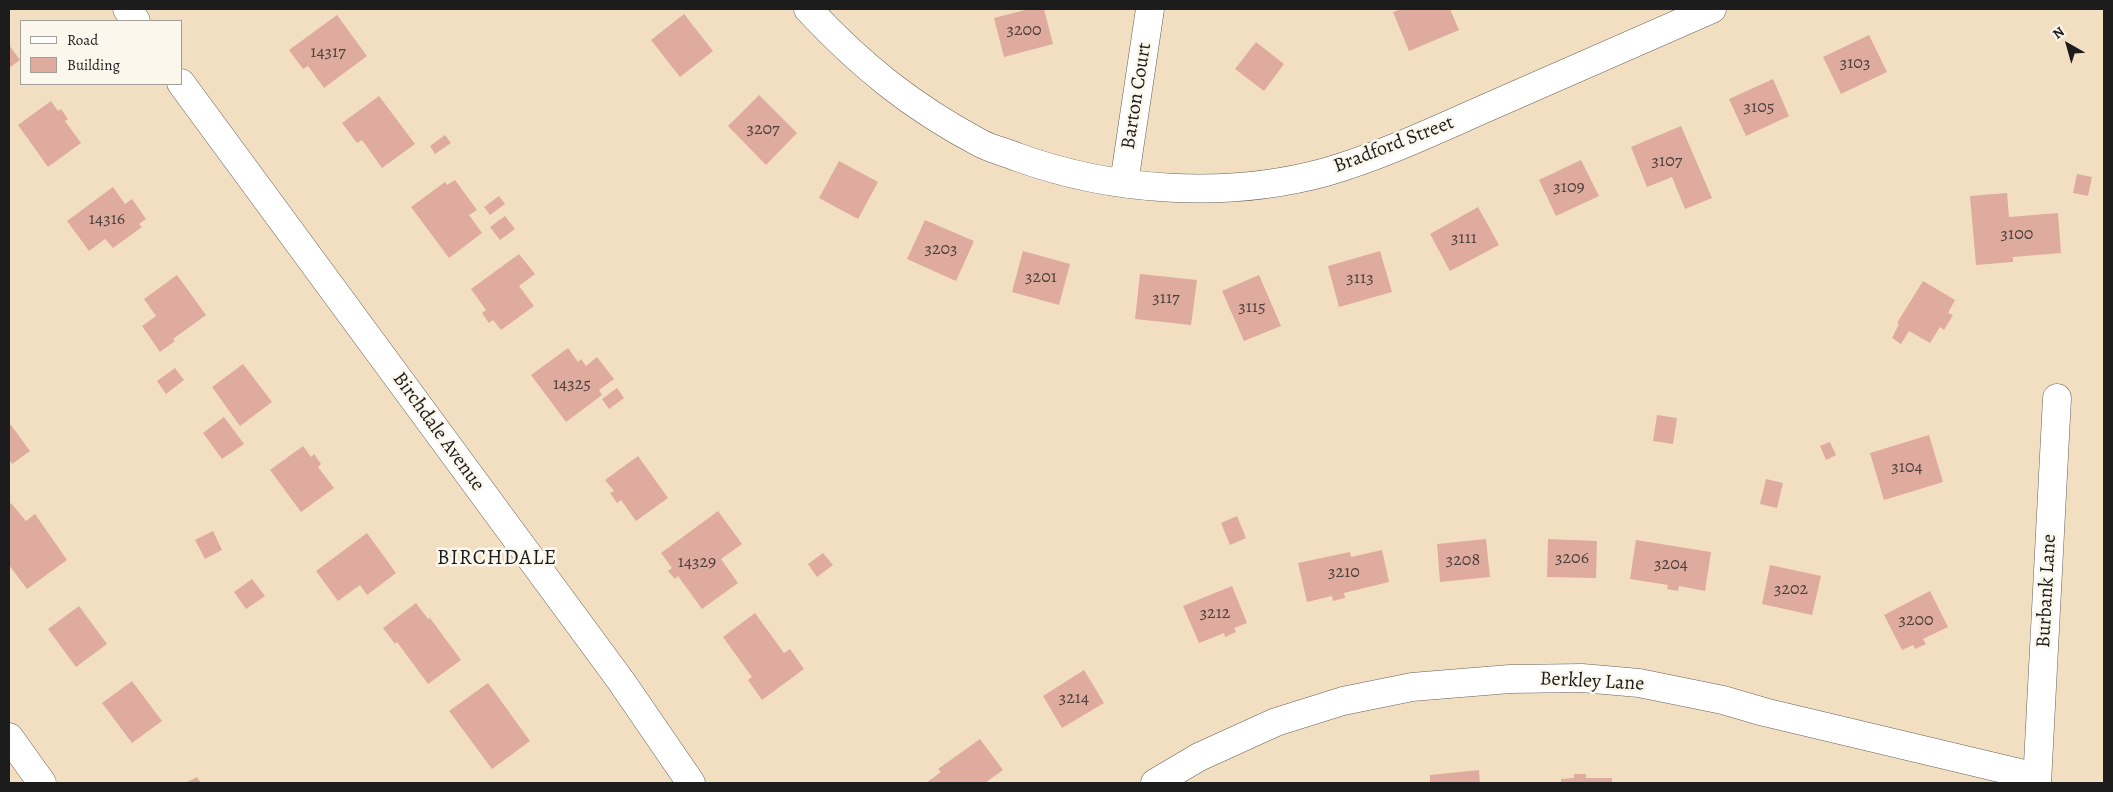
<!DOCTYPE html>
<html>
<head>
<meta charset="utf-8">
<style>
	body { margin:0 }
	#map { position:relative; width:2113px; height:792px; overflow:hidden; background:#f2dfc2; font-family:Alegreya,serif }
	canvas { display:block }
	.frame { position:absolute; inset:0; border:10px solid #1c1c1c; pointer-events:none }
	.legend { position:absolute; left:20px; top:20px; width:162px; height:65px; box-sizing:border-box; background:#fbf7ec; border:1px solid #a29f99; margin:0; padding:6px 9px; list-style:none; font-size:15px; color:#1c1c1c }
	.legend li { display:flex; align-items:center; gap:10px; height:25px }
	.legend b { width:25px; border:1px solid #a29f99 }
	.north { position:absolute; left:2043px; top:20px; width:50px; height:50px; -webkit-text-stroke:4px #fbf7ec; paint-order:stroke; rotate:322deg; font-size:14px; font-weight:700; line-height:20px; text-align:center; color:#1c1c1c }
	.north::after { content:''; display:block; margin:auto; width:18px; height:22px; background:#1c1c1c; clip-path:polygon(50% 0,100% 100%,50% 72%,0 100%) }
</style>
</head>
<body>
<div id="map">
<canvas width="2113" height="792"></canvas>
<div class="frame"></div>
<ul class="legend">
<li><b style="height:6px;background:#fff"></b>Road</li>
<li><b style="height:14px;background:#deab9e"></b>Building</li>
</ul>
<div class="north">N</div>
</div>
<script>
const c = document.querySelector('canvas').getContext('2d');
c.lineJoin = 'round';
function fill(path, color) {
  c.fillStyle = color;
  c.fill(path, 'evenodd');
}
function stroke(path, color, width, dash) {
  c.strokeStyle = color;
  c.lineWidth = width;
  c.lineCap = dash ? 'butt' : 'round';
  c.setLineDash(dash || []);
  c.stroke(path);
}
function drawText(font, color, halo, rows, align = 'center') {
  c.font = font + ' Alegreya,serif';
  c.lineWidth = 5;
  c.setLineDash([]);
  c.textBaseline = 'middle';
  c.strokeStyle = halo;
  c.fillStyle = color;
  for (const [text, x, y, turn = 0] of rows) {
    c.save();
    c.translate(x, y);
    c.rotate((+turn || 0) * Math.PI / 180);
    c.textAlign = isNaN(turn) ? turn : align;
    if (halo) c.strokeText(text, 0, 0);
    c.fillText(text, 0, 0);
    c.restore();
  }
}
const building = new Path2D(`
	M1029,9h15l9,35 -49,13 -10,-39z
	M1402,9h48l9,21 -50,21 -16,-39z
	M684,14l29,37 -33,26 -29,-37z
	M337,15l30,41 -43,32 -16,-22 -5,3 -14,-19z
	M1869,35l18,37 -46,22 -18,-37z
	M1256,42l28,22 -20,27 -29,-22z
	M9,45l11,15 -11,8z
	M1773,79l16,37 -43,20 -17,-37z
	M759,95l38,38 -31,32 -38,-39z
	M379,96l36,48 -33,24 -20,-28 -5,3 -15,-20z
	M51,101l7,10 3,-2 7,10 -3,2 16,22 -33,24 -30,-42z
	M1681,126l31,72 -27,11 -13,-32 -25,10 -16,-40z
	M445,135l6,8 -16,11 -5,-8z
	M1581,160l18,36 -43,20 -17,-36z
	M839,161l39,21 -20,37 -39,-21z
	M2077,174l15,3 -4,19 -15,-3z
	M455,180l22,30 -8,5 13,18 -33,25 -38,-51 34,-25 2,3z
	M113,187l12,17 7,-5 14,20 -7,5 3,3 -29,21 -8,-9 -16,12 -22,-30z
	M2007,193l2,24 49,-4 3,40 -48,4v5l-37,3 -6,-69z
	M499,196l6,8 -15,11 -6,-8z
	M1478,207l21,38 -49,26 -20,-37z
	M505,216l10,13 -15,11 -10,-13z
	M925,220l49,21 -18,40 -49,-22z
	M1023,251l47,13 -11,41 -47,-13z
	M1380,251l12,41 -53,15 -11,-41z
	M519,254l16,20 -16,12 15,20 -33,24 -8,-10 -4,3 -7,-10 4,-3 -15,-21z
	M1140,274l57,6 -6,45 -56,-6z
	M177,275l29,40 -33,24 2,2 -15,11 -18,-26 14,-10 -12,-17z
	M1259,275l22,51 -37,15 -22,-50z
	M1923,281l32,19 -7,13 5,2 -9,15 -4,-3 -10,16 -21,-12 -8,13 -9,-6 7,-14 -2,-1z
	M568,348l10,14 3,-3 5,7 11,-9 17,22 -15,11 3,5 -36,27 -35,-47z
	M243,364l29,38 -32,24 -28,-39z
	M175,368l9,12 -18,14 -9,-13z
	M617,388l7,10 -15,11 -7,-10z
	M1657,415l20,3 -4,26 -20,-3z
	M224,417l20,27 -22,15 -19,-26z
	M11,425l19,26 -18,13 -3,-5v-32z
	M1929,435l14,47 -59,18 -14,-47z
	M1830,442l6,13 -10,5 -6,-14z
	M303,446l8,11 3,-3 7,10 -3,3 16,21 -33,24 -31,-42z
	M638,456l30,42 -32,23 -15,-21 -4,3 -7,-10 4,-2 -9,-11z
	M1766,479l17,4 -6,25 -17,-4z
	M11,503l15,18 9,-7 32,46 -40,29 -18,-24v-60z
	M718,511l24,33 -21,15 17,24 -36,26 -24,-33 -3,3 -7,-8 4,-3 -11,-15z
	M1237,516l9,22 -16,7 -9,-22z
	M213,531l9,19 -17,9 -10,-19z
	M367,533l29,40 -29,22 -7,-10 -22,16 -22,-30z
	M1486,539l4,38 -50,5 -3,-38z
	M1548,539l49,2 -1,37 -49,-1z
	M1636,540l75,12 -6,39 -26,-5 -1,5 -11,-2 1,-4 -38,-6z
	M1382,550l7,32 -45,11 1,5 -12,3 -1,-5 -25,6 -9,-39 52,-11 1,5z
	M823,553l10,12 -16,12 -9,-13z
	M1770,565l51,11 -9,39 -50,-11z
	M252,579l13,17 -19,13 -12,-17z
	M1232,586l15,37 -13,5 2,4 -11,5 -1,-4 -25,10 -16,-37z
	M1930,591l18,36 -25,12 3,5 -11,5 -2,-4 -11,5 -18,-35z
	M416,603l12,16 2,-1 31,42 -33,24 -31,-42 -2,2 -12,-16z
	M79,606l28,38 -31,23 -28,-38z
	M755,613l29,40 6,-4 14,20 -42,31 -14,-20 4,-3 -29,-40z
	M1084,670l20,33 -42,25 -19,-32z
	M132,681l30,40 -30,22 -30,-40z
	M488,683l42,58 -38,28 -43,-58z
	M980,739l23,31 -18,13h-59l15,-11 -3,-3z
	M1479,770l1,13h-50v-8z
	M1574,774h12v4h26v5h-51v-4l13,-1z
	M197,777l4,6h-16z`);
const minor = new Path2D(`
	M127,9l9,12
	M808,9c52,56 104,98 172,134 11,6 25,9 37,14 96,35 211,42 309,15 58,-17 112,-43 167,-67 73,-32 146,-64 219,-96
	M181,83l440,598 70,102
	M1124,183l26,-174
	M9,737l33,46
	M1155,783l44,-26 77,-35 67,-21 69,-14 98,-8 72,-1 57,5 84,17 41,12 273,65
	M2037,783l20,-385`);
const numberNames = [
	["3200",1024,31],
	["14317",328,53],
	["3103",1855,64],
	["3105",1759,108],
	["3207",763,130],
	["3107",1667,162],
	["3109",1569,188],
	["14316",107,220],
	["3100",2017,235],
	["3111",1464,239],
	["3203",941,250],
	["3201",1041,278],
	["3113",1360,279],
	["3117",1166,299],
	["3115",1252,308],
	["14325",572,385],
	["3104",1907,468],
	["3206",1572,559],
	["3208",1463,561],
	["14329",697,563],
	["3204",1671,565],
	["3210",1344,573],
	["3202",1791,590],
	["3212",1215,614],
	["3200",1916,621],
	["3214",1074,699]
];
const streetNames = [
	["Barton Court",1137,96,-81],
	["Bradford Street",1394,145,-21],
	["Birchdale Avenue",438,432,54],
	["Burbank Lane",2047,591,-87],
	["Berkley Lane",1592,682,3]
];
const neighbourhoodNames = [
	["BIRCHDALE",497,559]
];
fill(building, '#deab9e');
stroke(minor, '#676056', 29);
stroke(minor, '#fff', 28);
drawText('18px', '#4c403c', null, numberNames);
drawText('20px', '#1c1c1c', '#fbf7ec', streetNames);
c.letterSpacing = '1px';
drawText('21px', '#1c1c1c', '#fbf7ec', neighbourhoodNames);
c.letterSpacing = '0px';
</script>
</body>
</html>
